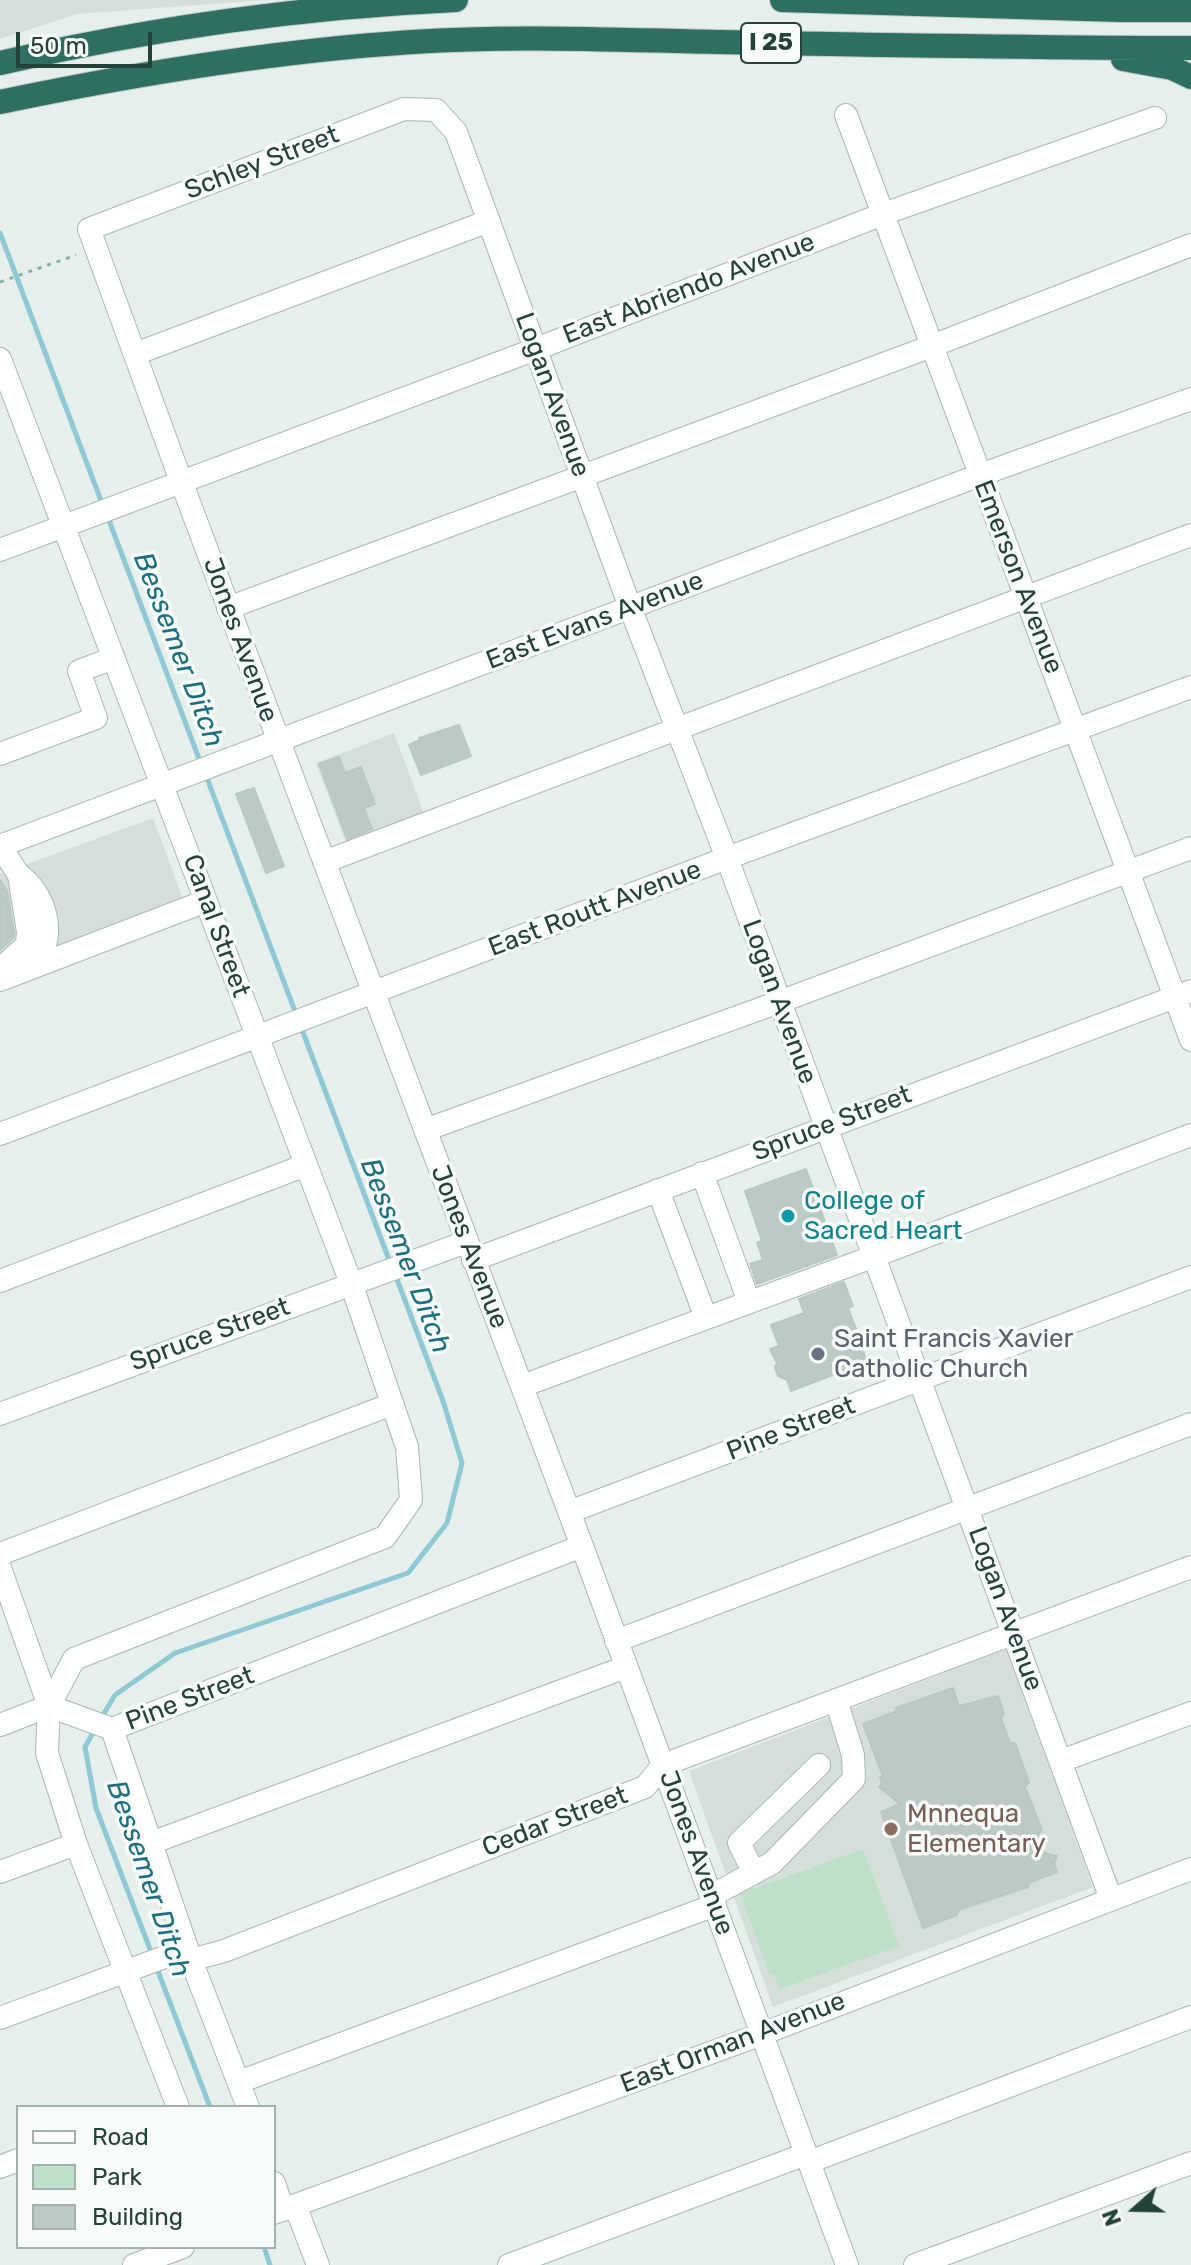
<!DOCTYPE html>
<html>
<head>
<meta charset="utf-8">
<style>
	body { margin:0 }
	#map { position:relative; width:1191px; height:2265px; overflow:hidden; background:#e6efeb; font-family:Rubik,sans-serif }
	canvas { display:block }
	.legend { position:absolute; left:16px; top:2105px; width:260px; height:144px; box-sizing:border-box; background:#f7fbf9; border:2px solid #a3b1ad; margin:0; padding:10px 14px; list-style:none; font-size:24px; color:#24423a }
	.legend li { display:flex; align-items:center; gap:16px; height:40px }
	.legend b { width:40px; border:2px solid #a3b1ad }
	.north { position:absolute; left:1095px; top:2169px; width:80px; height:80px; -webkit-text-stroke:6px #f7fbf9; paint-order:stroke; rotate:250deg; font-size:22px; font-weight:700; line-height:32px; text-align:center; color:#24423a }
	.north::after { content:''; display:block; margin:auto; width:28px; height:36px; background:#24423a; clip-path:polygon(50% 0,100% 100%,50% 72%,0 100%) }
	.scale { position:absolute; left:16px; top:32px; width:136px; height:36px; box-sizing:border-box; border:4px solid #24423a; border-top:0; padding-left:10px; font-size:24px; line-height:28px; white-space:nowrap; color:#24423a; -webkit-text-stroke:6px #f7fbf9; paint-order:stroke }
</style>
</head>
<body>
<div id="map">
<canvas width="1191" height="2265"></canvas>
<ul class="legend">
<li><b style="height:10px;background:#fff"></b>Road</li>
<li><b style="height:22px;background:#bfe0c8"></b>Park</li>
<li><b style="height:22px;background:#bbcac4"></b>Building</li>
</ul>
<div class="north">N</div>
<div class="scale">50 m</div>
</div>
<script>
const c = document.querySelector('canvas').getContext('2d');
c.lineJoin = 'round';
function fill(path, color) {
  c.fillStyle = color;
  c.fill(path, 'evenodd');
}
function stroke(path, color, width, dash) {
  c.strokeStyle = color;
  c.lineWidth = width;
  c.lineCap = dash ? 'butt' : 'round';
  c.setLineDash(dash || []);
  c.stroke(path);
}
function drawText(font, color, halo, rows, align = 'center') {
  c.font = font + ' Rubik,sans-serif';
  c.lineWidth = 7;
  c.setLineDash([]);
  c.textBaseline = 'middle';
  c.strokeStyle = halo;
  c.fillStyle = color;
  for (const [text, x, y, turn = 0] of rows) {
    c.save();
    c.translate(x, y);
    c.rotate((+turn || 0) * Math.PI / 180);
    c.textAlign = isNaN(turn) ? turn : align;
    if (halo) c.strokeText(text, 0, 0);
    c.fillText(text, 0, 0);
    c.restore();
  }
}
const built = new Path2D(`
	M0,0h266l-189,14 -77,25z
	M394,733l32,86 -78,29 -32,-85z
	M153,818l37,100 -190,71v-115z
	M1006,1649l87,238 -320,120 -84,-236z`);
const green = new Path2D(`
	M863,1849l36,97 -119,43 -6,-15 -4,1 -30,-81z`);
const stream = new Path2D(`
	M0,233l103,273
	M107,515l94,249
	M205,773l91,241
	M301,1027l90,238
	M100,1720l15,-25 60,-42 233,-80 39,-50 15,-60 -19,-62 -48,-127
	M95,1729l-10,18 11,61 57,149
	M156,1966l54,141
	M264,2247l6,18`);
const building = new Path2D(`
	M459,725l12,31 -50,19 -12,-30 11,-5 -1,-2z
	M339,757l6,16 16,-6 14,37 -11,4 8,21 -25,10 -28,-75z
	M254,788l30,78 -18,7 -30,-79z
	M0,880l7,11 7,42 -1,5 -13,12z
	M806,1169l31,86 -80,29 -7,-20 13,-4 -6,-17 5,-2 -17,-50z
	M844,1282l9,24 -5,2 10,26 6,-2 4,13 -7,2 5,12 -2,4 -73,28 -4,-11 -9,-4 -3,-9 2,-4 -7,-14 9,-3 -8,-21 33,-12 -5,-14z
	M953,1688l6,18 39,-10 6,17 -3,5 9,25h5l14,39 -4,5 17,43 -4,4 6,19 13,3 -3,7 3,9 -28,11 -1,4 -70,23 -1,5 -34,13 -42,-116 19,-8 -21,-17 3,-4 -2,-6h3l-20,-53 34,-13 -1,-3z`);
const path = new Path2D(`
	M0,282l76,-27`);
const minor = new Path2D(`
	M846,115l345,925
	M135,354l354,-133
	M0,359l351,924 56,164 4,53 -26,37 -311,122 -25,47 -49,19
	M0,550l536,-201 347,-135 272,-96
	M228,608l704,-262 259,-101
	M0,754l96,-36 -17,-47 35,-13
	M0,846l980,-371 211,-76
	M0,846l19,29 9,57 -1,13 -19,17
	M324,862l867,-327
	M19,875c22,16 34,46 25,73l-24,10
	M0,980l206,-79
	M425,1130l354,-128 412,-154
	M0,1134l727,-276 464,-171
	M702,1173l47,129
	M658,1190l48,128
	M473,1260l718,-269
	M0,1281l306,-116
	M522,1386l353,-130 316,-121
	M0,1414l466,-172
	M569,1512l622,-235
	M0,1554l392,-150
	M0,1568l49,138 -2,47 29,91 102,263
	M616,1641l575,-217
	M49,1706l63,23
	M112,1729l470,-183
	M112,1729l79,231 57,147
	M1061,1761l130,-48
	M151,1843l475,-176
	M0,1872l76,-28
	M754,1873l-15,-30 80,-78
	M711,1896l61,-33 82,-84 -1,-24 -17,-55
	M0,2018l170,-63 21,5 33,-9 421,-164 18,-22 528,-198
	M239,2082l476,-177
	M809,2162l382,-145
	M0,2167l18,-7
	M274,2183l9,27
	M295,2205l23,60
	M274,2213l488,-179 429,-165
	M134,2265l49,-18
	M509,2265l297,-111
	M847,2265l-265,-719 -401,-1065 -92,-252 315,-120 32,1 20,22 174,475 97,251 384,1041
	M915,2265l276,-102`);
const highway = new Path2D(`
	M782,0l338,10h71
	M1123,59l49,9 19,9
	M0,63c151,-35 302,-56 456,-63
	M0,102c134,-28 275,-51 412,-60 102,-7 205,-2 308,0 157,3 314,6 471,6`);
const markers = [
	[788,1216,8,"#0f9aa8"],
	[818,1354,8,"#6b7280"],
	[891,1829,8,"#8d6e63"]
];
const shields = [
	[771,43,60]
];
const shieldNames = [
	["I 25",771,43]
];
const streetNames = [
	["Schley Street",262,163,-21],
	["East Abriendo Avenue",689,289,-21],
	["Logan Avenue",552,395,70],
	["Emerson Avenue",1018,577,69],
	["East Evans Avenue",595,621,-21],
	["Jones Avenue",240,640,70],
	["East Routt Avenue",595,909,-21],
	["Canal Street",216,926,70],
	["Logan Avenue",779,1002,70],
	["Spruce Street",832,1124,-21],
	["Jones Avenue",469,1247,69],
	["Spruce Street",210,1335,-20],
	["Pine Street",791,1429,-21],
	["Logan Avenue",1005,1609,70],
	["Pine Street",190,1699,-21],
	["Cedar Street",555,1822,-21],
	["Jones Avenue",696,1853,70],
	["East Orman Avenue",733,2043,-21]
];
const cultureNames = [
	["College of",804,1201],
	["Sacred Heart",804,1231]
];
const worshipNames = [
	["Saint Francis Xavier",834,1339],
	["Catholic Church",834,1369]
];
const educationNames = [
	["Mnnequa",907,1814],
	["Elementary",907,1844]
];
const waterNames = [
	["Bessemer Ditch",178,650,69],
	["Bessemer Ditch",405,1256,69],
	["Bessemer Ditch",148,1879,71]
];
fill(built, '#d4dfda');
fill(green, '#bfe0c8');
stroke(stream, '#8ec9d4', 5);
fill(building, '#bbcac4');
stroke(building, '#b8c9c2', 2);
stroke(minor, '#a8b8b2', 24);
stroke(highway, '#c2cac8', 26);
stroke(path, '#86b3a5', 3, [4, 6]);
stroke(minor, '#fff', 22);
stroke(highway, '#2f6f62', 24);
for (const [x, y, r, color] of markers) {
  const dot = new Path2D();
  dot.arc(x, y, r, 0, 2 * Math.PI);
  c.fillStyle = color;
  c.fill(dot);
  stroke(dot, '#f7fbf9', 3);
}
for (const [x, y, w] of shields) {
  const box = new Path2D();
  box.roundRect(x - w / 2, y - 20, w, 40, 6);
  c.fillStyle = '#f7fbf9';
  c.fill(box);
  stroke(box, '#24423a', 2);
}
drawText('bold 24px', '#24423a', null, shieldNames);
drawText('26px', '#24423a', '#f7fbf9', streetNames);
drawText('26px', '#0d838f', '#f7fbf9', cultureNames, 'left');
drawText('26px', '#5b616d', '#f7fbf9', worshipNames, 'left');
drawText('26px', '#785e54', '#f7fbf9', educationNames, 'left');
drawText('italic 28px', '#1c6f80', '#f7fbf9', waterNames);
</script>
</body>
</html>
